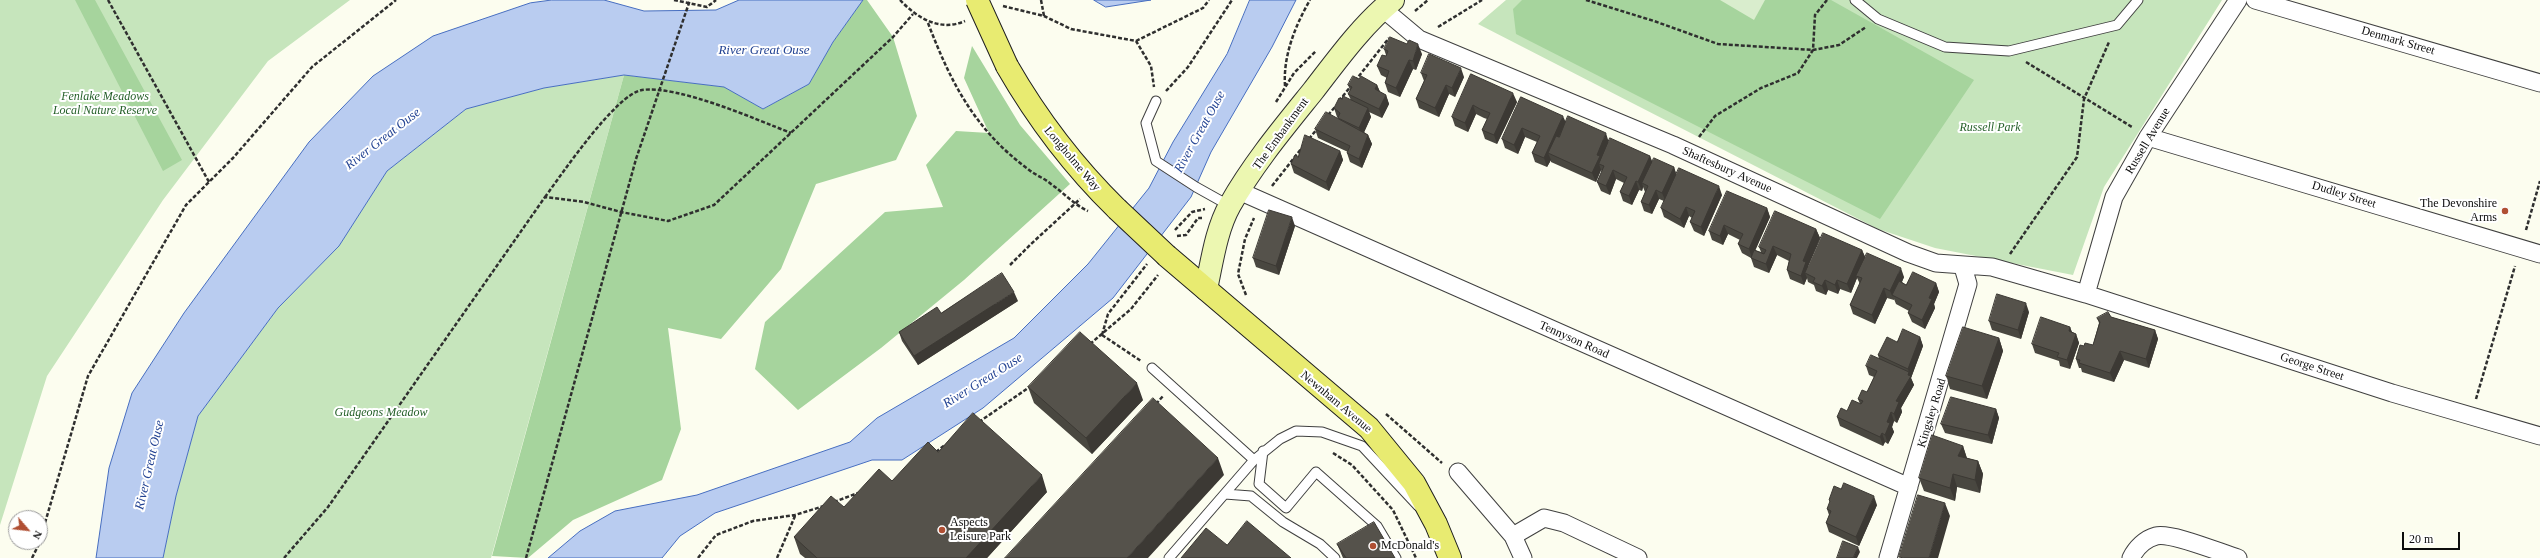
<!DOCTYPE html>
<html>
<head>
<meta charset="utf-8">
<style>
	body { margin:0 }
	#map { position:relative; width:2540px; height:558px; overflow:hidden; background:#fcfdef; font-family:"Times New Roman",serif }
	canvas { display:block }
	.north { position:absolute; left:8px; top:510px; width:40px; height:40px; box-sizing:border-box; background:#fff; border:1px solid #9e9e9e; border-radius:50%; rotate:118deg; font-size:11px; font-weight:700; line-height:16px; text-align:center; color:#0d0d0d }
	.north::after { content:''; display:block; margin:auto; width:14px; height:18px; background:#b04f33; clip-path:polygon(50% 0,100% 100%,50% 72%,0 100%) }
	.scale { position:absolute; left:2402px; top:532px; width:58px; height:18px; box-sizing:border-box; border:2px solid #0d0d0d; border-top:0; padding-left:5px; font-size:12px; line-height:14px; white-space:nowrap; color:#0d0d0d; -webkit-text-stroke:3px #fff; paint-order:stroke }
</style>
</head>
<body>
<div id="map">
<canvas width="2540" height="558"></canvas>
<div class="north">N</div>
<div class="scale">20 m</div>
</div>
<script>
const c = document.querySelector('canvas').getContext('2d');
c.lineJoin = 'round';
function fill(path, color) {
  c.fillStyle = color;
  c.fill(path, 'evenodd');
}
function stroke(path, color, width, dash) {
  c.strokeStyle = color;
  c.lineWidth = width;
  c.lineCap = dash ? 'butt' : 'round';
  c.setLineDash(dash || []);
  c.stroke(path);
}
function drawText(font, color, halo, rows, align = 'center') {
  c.font = font + ' "Times New Roman",serif';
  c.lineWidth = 4;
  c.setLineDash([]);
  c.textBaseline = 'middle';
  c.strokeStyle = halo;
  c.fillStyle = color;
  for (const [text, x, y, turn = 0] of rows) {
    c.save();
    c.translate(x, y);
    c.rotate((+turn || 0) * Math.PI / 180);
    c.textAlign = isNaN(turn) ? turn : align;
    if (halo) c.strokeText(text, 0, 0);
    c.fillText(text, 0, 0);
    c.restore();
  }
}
const green = new Path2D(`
	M0,0h350l-82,61 -105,139 -116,176 -47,149z
	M1506,0h716l-118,187 -31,88 -138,-27 -57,-19 -400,-205z
	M624,75l-133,483h-328l13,-62 22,-80 80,-108 61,-62 48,-75 79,-62 78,-21z`);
const forest = new Path2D(`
	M75,0h20l87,160 -19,11z
	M863,0h4l26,37 24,79 -21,44 -80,24 -35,85 -60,70 -53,-11 13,101 -19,51 -89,40 -45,38 -36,-2 132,-481 101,12 38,22 46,-25 24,-42z
	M1522,0h309l143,80 -94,139 -364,-185 -3,-25z
	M972,46l48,79 50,59 -106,96 -83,68 -83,62 -43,-41 10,-47 120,-110 58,-5 -17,-42 30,-34 33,2 -25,-55z`);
const pitch = new Path2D(`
	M1720,0h45l-11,20z`);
const water = new Path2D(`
	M552,0h52l40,11 72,-1 23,-10h124l-30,42 -24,42 -46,25 -39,-22 -100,-12 -80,13 -78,21 -79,62 -48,75 -61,62 -80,108 -22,80 -13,62h-67l13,-90 23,-75 52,-80 125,-171 64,-66 60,-40 97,-33z
	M1094,0h57l-45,7z
	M1250,0h46l-24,47 -61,105 -20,45 -78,101 -130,110 -81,52h-30l-157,53 -35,23 -18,22h-114l32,-27 35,-20 82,-16 153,-53 27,-24 137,-80 74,-74 61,-76 24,-46 54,-88z`);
const path = new Path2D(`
	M108,0l101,182
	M674,0l33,7 9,-7
	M900,0c17,18 40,32 65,21
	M1041,0l3,16
	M1586,0l68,21 64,23 95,6 26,-5 27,-18
	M1003,6l41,10 27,13 65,12 15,25 3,21
	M1415,11l13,-11
	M928,23c23,60 47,107 100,146 7,6 16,9 23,15 13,9 22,20 37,27
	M1438,27l44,-27
	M1136,41l67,-33 6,-8
	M2026,62l106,65
	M1355,81l34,-43
	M1285,86c-2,-30 10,-60 25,-86
	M1166,91l22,-24 44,-67
	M1339,101l12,-15
	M1276,102l18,-29 22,-22
	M1328,115l7,-8
	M1699,137l16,-21 46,-28 37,-15 15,-23 2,-35 12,-15
	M1309,139l8,-10
	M1272,186l29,-37
	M545,197c17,-23 71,-103 97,-107 36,-5 113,29 149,43
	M1175,230l17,-18 13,-3
	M2526,230l14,-49
	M1177,236l9,-1 12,-17h4
	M2010,254l67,-97 7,-58 25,-57
	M1010,265l21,-21 49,-45
	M1246,295l-8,-21 7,-35 9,-21
	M1102,335l6,-21 39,-50
	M1102,335l39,26
	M1090,344l41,-35 27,-34
	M2476,399l39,-133
	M1156,404l7,-8
	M1386,414l56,49
	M979,422l52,-36
	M936,452l9,-7
	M1333,453l19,12 41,45 23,48
	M834,502l24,-9
	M40,540l48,-164 98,-171 47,-47 79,-91 84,-67
	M32,558l8,-16
	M284,558l44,-51 217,-310 39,5 37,10 47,9 46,-16 179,-168 20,-23
	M526,558l110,-399
	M698,558l18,-23 37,-14 42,-6 29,-9
	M777,558l18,-42`);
const lane = new Path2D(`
	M1855,0l23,19 67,28 64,4 108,-26 21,-25
	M1156,101l-10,22 10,38 40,26 34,19
	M1152,368l102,92
	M1263,451l-4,33 27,24 30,-36 61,54 19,32
	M1225,494l26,2 32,26 37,22 15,14
	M1169,558l85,-98 26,-21 16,-8 26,1 40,14 56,60`);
const street = new Path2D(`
	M2255,0l285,83
	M1382,8l37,31 254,106 235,108 28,10 56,4 94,27 306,99 148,43
	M2148,137l392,117
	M1239,191l670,296
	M2086,294l28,-97 34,-60 90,-137
	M1458,472l55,64
	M1523,558l-10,-22 31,-18 20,5 74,35
	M1888,558l80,-274 -5,-17
	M2131,558c5,-10 14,-19 25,-22 15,-4 65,17 82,22`);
const secondary = new Path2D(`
	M1206,289c6,-27 10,-59 24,-84 23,-41 54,-78 83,-114 24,-31 49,-66 80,-91`);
const primary = new Path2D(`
	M1007,66c31,54 66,100 110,143
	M1167,256l202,172 45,55 22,41 14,34`);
const pathBridge = new Path2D(`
	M636,159l54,-159`);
const primaryBridge = new Path2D(`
	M977,0l30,66
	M1117,209l50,47`);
const wall = new Path2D(`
	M1384,49l38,5 -6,16 -3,-1 -13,28 -12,-5 -3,-9 2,-5 -6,-3 -4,-9 9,-10v-1z
	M1421,73l43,4 -9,20 -6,-3 -10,23 -20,-9 -3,-9 8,-18z
	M1471,74l46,28 -20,42 -12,-5 -3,-9 5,-11 -3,-1 -8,-4 -8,18 -13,-6 -3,-9z
	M1359,79l18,6 3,7 6,3 3,9 -7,14 -13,-6 2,5 -7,15 4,3 4,9 -10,24 -12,-6 -3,-9 1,-1 -30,-14 -3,-9 24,-10 -2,-2 -3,-9 8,-9 9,1 -3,-6 2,-4 -2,-5z
	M1521,97l45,25 43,20 41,14 2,5 22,6 2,7 46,21 -18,41 -10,-5 -4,-9 2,-4 -3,-2 -5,12 -20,-11 -3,-9 3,-7 -5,-2 -7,15 -8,-3 -3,-9 4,-10 -2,-5 -1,4 -3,-1 -7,15 -9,-4 -3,-9 4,-9 -8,-4 -6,16 -9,-4 -4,-9 5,-10 -1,-2 -5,12 -45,-20v-2l-4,7 -12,-5 -3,-9 5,-11 -12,-5 -7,17 -13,-6 -3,-9z
	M1340,151l3,9 -14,31 -35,-18 -3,-9 7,-7z
	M1767,208l3,9 -15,33 6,2 -2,-5 57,-18 4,9 -12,28 54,-16 3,7 39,20 -2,5 4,3 30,-2 3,9 -5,12 1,4 -10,21 -13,-7 -4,-9 1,-2 -13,-7 -2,-5v1l-7,-2 -12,26 -22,-10 -3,-9 10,-21 -3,-6 -6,15 -11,-4 -2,5 -10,-4 -2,5 -10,-4 -2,-6 -6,-3 -1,-4 -3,7 -14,-6 -3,-9 2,-9 -12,-6 -8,18 -15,-6 -3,-9 -9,-5 -4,-9 2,-4 -12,-6 -5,11 -11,-5 -3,-9z
	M1295,226l-16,49 -23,-8 -3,-9z
	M1018,301l-100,64 -16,-24 -3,-9 42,-19z
	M2029,312l-8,27 -29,-9 -3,-9z
	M2111,317l44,13 3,9 -9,29 -25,-8 -10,22 -32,-10 -1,-4h-2l-3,-9 8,-13 9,-1 6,-22 -2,-5z
	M2070,327l2,5 4,2 3,9 -9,26 -10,-3 -1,-5 -24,-8 -3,-9z
	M1920,337l3,9 -12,32 3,7 -13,23 1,4 -5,11 -3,-2 -2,6 2,5 -6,12 -3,-2 -2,4 -43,-20 -3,-9 23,-13 -2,-5 9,-7 7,-15 -5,-2 -3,-9 13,-7 -1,-4z
	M1999,338l4,13 -16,48 -37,-10 -4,-13z
	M1028,387l115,13 -51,54 -58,-51z
	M1996,409l3,9 -7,26 -47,-11 -4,-9z
	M1963,446l4,12 11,3 5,13 -3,19 -23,-6 -2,14 -31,-10 -5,-13z
	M938,452l109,40 -60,66h-182l-5,-4 -6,-17 98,-56z
	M1829,500l48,5 -18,41 -30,-14 -3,-9 3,-8 -2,-6 3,-6z
	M1337,544l58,14h-52z`);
const shadedWall = new Path2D(`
	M1418,44l4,10 -6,16 -3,-9z
	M1409,60l4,9 -13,28 -4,-9z
	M1461,68l3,9 -9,20 -3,-9z
	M1377,85l4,9 -6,-5z
	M1446,85l3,9 -10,23 -4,-9z
	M1513,93l4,9 -20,42 -3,-9z
	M1386,95l3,9 -7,14 -3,-9z
	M1473,105l3,9 -8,18 -3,-9z
	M1368,108l3,9 -9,20 -3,-9z
	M1563,116l4,9 -19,28 3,7 -4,7 -3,-9z
	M1522,128l3,9 -7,17 -4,-9z
	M1606,133l3,10 -10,21 2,6 -5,12 -4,-9 5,-18z
	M1368,135l4,9 -10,24 -3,-9z
	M1340,151l3,9 -14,31 -3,-9z
	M1650,156l3,9 -11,18 1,4 -1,4 -4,-9z
	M1674,167l3,9 -11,26 -4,-9z
	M1613,170l3,9 -6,16 -4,-9z
	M1636,181l3,9 -7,15 -3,-9z
	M1719,186l3,9 -18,41 -3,-9z
	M1656,190l3,9 -7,15 -3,-9z
	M1686,207l3,9 -5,12 -4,-9z
	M1767,208l3,9 -18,41 -3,-9z
	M1292,217l3,9 -16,49 -3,-9z
	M1724,225l4,9 -5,11 -3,-9z
	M1816,229l4,9 -12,28 2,5 -5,2 2,5 -3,7 -3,-9 2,-15z
	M1773,246l4,9 -8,18 -3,-9z
	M1862,250l4,9 -10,17 1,2 -6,15 -4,-9z
	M1901,268l3,9 -9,20 -3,-2 2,5 -4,-9z
	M1825,280l3,10 -2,5 -4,-9z
	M1837,280l3,9 -2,5 -3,-9z
	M1936,283l3,9 -5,12 1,4 -10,21 -3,-9 7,-22z
	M1884,288l3,10 -12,26 -3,-9z
	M1014,292l4,9 -100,64 -4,-9z
	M2026,303l3,9 -8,27 -3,-9z
	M2070,327l3,9 -4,-5z
	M2155,330l3,9 -9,29 -3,-9z
	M2076,334l3,9 -9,26 -3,-9z
	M1920,337l3,9 -12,32 3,7 -13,23 1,4 -5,11 -3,-9 2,-13 13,-28 -1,-4z
	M1999,338l4,13 -16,48 -5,-13z
	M2120,351l4,9 -10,22 -4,-9z
	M1137,383l6,17 -51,54 -6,-16z
	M1996,409l3,9 -7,26 -4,-9z
	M1891,412l3,9 -2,6 2,5 -6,12 -3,-9 2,-13z
	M1882,433l3,9 -2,4 -3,-9z
	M1963,446l4,13 -9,-3z
	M1218,458l6,17 -76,83h-21z
	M1978,461l5,13 -3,19 -5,-13z
	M1953,474l4,13 -2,14 -5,-13z
	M1042,475l5,17 -60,66h-21z
	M1874,496l3,9 -18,41 -3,-9z
	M1945,503l5,13 -12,42h-9z
	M1858,547l2,5 -3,6h-4z`);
const building = new Path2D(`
	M1390,37l17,7 2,-4 9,4 -5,17 -4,-1 -13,28 -11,-5 4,-12 -12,-5 5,-11 4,1 2,-5 -4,-2z
	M1429,54l32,14 -9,20 -6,-3 -11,23 -19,-9 11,-24 -6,-2z
	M1471,74l42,19 -19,42 -12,-5 8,-17 -10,-4 -7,-4 -8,18 -13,-6z
	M1353,76l6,3 2,-3 16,9 -2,4 11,6 -7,14 -31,-15 4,-7 -4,-2z
	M1343,96l25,12 -9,20 -21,-10 2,-5 -6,-5 5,-10 3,1z
	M1521,97l42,19 -19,42 -12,-5 8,-17 -18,-8 -8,17 -12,-6z
	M1326,112l42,23 -9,24 -12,-6 3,-7 -35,-17z
	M1568,116l38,17 -9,22 3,1 -8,17 -44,-20 8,-17 3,1z
	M1305,135l35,16 -14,31 -35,-18 4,-9 3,2z
	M1610,138l40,18 -12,26 -2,-1 -7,15 -9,-4 7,-15 -14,-7 -7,16 -9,-4 7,-16 -5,-2z
	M1654,158l20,9 -12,26 -6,-3 -7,15 -8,-3 7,-16 -6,-3z
	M1679,168l40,18 -18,41 -11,-5 5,-11 -9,-4 -6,12 -19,-11z
	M1727,191l40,17 -18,41 -11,-5 5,-10 -19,-9 -4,11 -11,-5z
	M1269,210l23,7 -16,49 -23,-8z
	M1775,211l41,18 -13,32 3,1 -5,14 -14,-6 4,-16 -18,-8 -7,18 -15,-6 3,-8 10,4 2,-4 -7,-3z
	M1823,233l39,17 -15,34 -10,-4 -2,5 -10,-5 -3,6 -9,-4 2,-4 -10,-5z
	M1867,253l34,15 -11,23 -6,-3 -12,27 -22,-10 12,-27 -6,-2z
	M1913,272l23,11 -7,15 3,1 -10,21 -14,-7 4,-8 -20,-10 7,-14 7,4z
	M1002,273l12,19 -100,64 -15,-24 38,-25 4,6z
	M1997,294l29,9 -8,27 -29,-9z
	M2108,312l3,5 44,13 -9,29 -26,-8 -10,22 -31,-10 1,-3 -4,-1 4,-14 4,1 1,-3 8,2 7,-23 -3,-4z
	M2041,317l29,10 -1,4 7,3 -9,26 -10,-3 2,-4 -27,-9z
	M1963,327l36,11 -17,48 -36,-10z
	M1903,329l17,8 -12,32 -30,-14 9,-18 10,5z
	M1080,332l57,51 -51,55 -58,-51z
	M1871,355l38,17 -1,3 3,1 -15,25 3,1 -5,12 -3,-2 -4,10 3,1 -5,12 -3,-2 -2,4 -43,-20 4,-9 6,3 5,-11 9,4 2,-3 -5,-2 4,-9 5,2 10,-21 -11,-5z
	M1951,397l45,12 -8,26 -47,-11z
	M1153,398l65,60 -91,100h-122z
	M973,413l69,62 -76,83h-149l-23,-21 37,-41 13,11 35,-38 13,12 36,-39 10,10z
	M1932,435l31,11 -5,10 20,5 -3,19 -22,-6 -3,14 -31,-10z
	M1844,483l30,13 -18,41 -30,-14 5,-12 -4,-2 3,-8 -1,-1 5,-14 7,3z
	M1918,495l27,8 -16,55h-25l-5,-1z
	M1247,521l44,37h-110l25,-30 21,17z
	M1374,522l21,36h-49l-9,-14z
	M1843,541l15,6 -5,11h-16z`);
const markers = [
	[2505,211,4,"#b04f33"],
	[942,530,4,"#b04f33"],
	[1373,546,4,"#b04f33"]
];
const streetNames = [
	["Denmark Street",2398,41,16],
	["The Embankment",1281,134,-54],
	["Russell Avenue",2148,141,-59],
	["Longholme Way",1072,159,50],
	["Shaftesbury Avenue",1727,170,24],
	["Dudley Street",2344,195,17],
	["Tennyson Road",1574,340,24],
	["George Street",2312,367,18],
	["Newnham Avenue",1336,402,40],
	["Kingsley Road",1932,413,-73]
];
const parkNames = [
	["Fenlake Meadows",105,97],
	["Local Nature Reserve",105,111],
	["Russell Park",1990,128],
	["Gudgeons Meadow",381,413]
];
const poiNames = [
	["The Devonshire",2497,204,"right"],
	["Arms",2497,218,"right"],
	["Aspects",950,523],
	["Leisure Park",950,537],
	["McDonald's",1381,546]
];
const waterNames = [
	["River Great Ouse",764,51],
	["River Great Ouse",1200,132,-61],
	["River Great Ouse",383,139,-38],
	["River Great Ouse",983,381,-32],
	["River Great Ouse",150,465,-77]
];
fill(green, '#c6e5bc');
fill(forest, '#a6d49d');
fill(pitch, '#d9edcd');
fill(water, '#b9ccf0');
stroke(water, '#476ec0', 1);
stroke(lane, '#404040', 11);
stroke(street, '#404040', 19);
stroke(secondary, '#2f2f2f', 24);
stroke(primary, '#1e1e1e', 24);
stroke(path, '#2f2f2f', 2.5, [4, 2]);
stroke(lane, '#fff', 9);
stroke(street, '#fff', 17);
stroke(secondary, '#ecf7b1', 22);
stroke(primary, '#e8eb71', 22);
stroke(primaryBridge, '#1e1e1e', 24, []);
stroke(pathBridge, '#2f2f2f', 2.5, [4, 2]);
stroke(primaryBridge, '#e8eb71', 22);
fill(wall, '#494740');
fill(shadedWall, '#3c3934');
fill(building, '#55524b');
stroke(building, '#3c3934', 1);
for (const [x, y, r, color] of markers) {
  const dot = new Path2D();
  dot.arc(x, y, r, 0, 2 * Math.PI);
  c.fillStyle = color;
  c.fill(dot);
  stroke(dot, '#fff', 1.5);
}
drawText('12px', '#0d0d0d', '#fff', streetNames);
drawText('italic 12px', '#245f28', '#fff', parkNames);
drawText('12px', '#0d0d0d', '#fff', poiNames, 'left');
drawText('italic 13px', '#234393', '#fff', waterNames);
</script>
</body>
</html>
